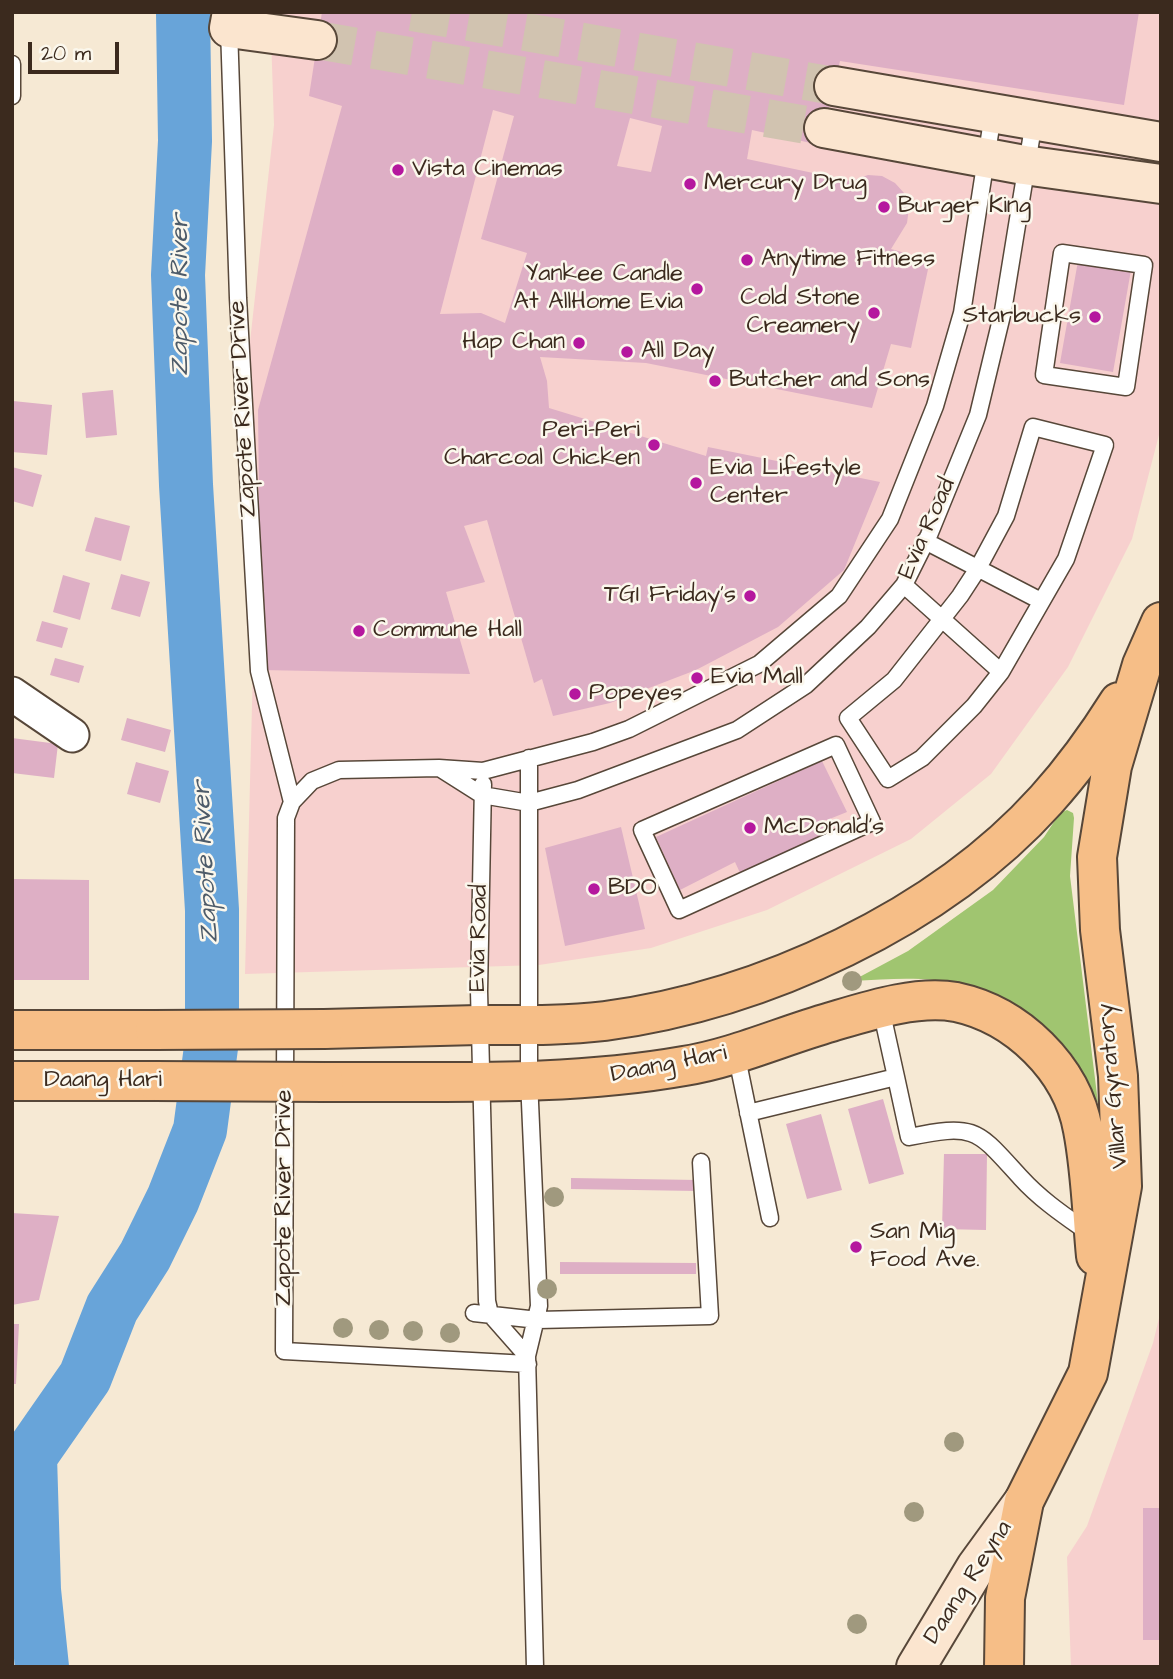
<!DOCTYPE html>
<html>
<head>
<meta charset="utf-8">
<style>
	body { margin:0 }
	#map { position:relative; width:1173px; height:1679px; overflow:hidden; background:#f6e9d4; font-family:"Architects Daughter",sans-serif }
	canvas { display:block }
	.frame { position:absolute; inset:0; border:14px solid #3b2a1e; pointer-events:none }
	.scale { position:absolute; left:28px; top:42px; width:91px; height:32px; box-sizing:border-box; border:4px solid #3b2a1e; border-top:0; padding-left:9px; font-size:21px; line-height:24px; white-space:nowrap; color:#3b2a1e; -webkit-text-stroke:5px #fbf7ec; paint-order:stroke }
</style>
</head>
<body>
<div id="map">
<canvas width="1173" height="1679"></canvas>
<div class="frame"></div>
<div class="scale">20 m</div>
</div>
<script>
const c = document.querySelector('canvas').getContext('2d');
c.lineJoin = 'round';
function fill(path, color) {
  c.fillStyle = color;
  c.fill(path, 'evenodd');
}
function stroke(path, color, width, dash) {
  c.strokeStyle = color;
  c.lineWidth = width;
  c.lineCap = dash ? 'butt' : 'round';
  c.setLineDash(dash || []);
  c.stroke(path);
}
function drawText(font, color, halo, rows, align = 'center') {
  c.font = font + ' "Architects Daughter",sans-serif';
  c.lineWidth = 5;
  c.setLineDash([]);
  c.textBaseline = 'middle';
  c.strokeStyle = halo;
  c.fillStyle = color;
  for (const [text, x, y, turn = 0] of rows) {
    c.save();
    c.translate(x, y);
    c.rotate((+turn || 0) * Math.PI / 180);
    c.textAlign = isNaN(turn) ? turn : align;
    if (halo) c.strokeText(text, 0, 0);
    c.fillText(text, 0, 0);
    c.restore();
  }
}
const built = new Path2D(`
	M266,12h895v415l-29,112 -64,128 -77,107 -80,65 -144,71 -116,38 -112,17 -294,9 8,-307 -10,-262 31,-280 -3,-89z
	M1161,1310v357h-90l-4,-110 20,-31 66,-183z`);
const green = new Path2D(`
	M1067,810l6,3 1,5 -4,58 28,227c-9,-16 -16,-34 -26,-48 -12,-17 -32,-32 -49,-42 -60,-39 -102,-36 -171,-32l56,-30 85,-61 51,-53 16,-24z`);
const river = new Path2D(`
	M42,1667l-8,-77 -4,-134 55,-79 27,-69 33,-52 28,-57 27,-69 12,-90v-130l-26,-425 -8,-210 7,-134 -2,-129`);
const building = new Path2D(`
	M322,12h817l-15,93 -284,-44 -20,84 -68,-15 -5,29 104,22 17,-6 14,1 13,7 9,10 5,15 -2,15 -16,26 39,11 -19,88 -20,-4 -19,64 -226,-45 -106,-6 7,24 2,27 157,48 2,-9 172,35 -36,88 -66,57 -82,43 -86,33 -57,13 -11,-37 -8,4 -47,-163 -23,6 21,56 -39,10 24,82 -209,-4 -3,-260 84,-304 -33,-10zM493,110l21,6 -33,123 46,14 -22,70 -24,-10 -41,1zM630,118l32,8 -11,46 -34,-6z
	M1078,261l53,9 -18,102 -53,-9z
	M113,390l4,45 -31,3 -4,-45z
	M13,401l39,4 -5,50 -35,-3z
	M12,467l30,8 -9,32 -21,-6z
	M95,517l35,9 -9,35 -36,-10z
	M121,574l29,8 -10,35 -29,-8z
	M63,575l27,8 -10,37 -27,-8z
	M42,621l26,7 -6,20 -26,-7z
	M55,658l29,8 -5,17 -29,-8z
	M127,718l44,12 -6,22 -44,-12z
	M12,738l46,6 -4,34 -42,-5z
	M822,761l25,51 -25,10 6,12 -87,41 -6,-13 -55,28 -24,-53z
	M136,762l33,9 -9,32 -33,-9z
	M621,827l24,102 -80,17 -20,-98z
	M12,879l77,1v100h-77z
	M883,1099l21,75 -35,10 -21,-75z
	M821,1114l21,76 -35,9 -21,-75z
	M944,1154h43l-1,76 -44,-1z
	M571,1178l127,2 -1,11 -126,-2z
	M12,1213l47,3 -20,84 -27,5z
	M560,1262l136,1v11h-136z
	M12,1324h7l-3,60h-4z
	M1143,1508h18v132h-18z`);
const secondaryTunnel = new Path2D(`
	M412,12l422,74
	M317,40l507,88`);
const lane = new Path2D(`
	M229,28l9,270 21,373 33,131
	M12,64v32
	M1062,253l82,12 -18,122 -82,-12z
	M1033,427l72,18 -39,114 -65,113 -27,34 -52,52 -34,21 -40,-61 46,-38 66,-84 17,-26 29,-54z
	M925,541l116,60
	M904,585l97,87
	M836,745l36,77 -193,88 -37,-80z
	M529,758v322l10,226 -12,50 8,311
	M441,769l41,26 47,8 49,-13 159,-60 69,-45 62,-58 36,-42 25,-50 49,-120 25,-104 31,-190
	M483,784l-4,207 8,310 3,13 37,42
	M736,1053l34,165
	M896,1077l13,60c68,-14 68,-7 112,41 20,22 44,38 68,55
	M748,1113l148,-36 -15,-68
	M474,1313l64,7 172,-4 -9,-154
	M528,1364l-244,-13 2,-533 6,-16 20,-21 27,-11 100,-2 44,3 110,-29 36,-13 130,-65 80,-68 51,-77 45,-113 27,-93 31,-199`);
const street = new Path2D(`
	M12,694l60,41`);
const secondary = new Path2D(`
	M232,12l-3,16 88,12
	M834,86l327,56
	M824,128l200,37 137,19
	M916,1667l60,-100 48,-66`);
const primary = new Path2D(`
	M324,1029c51,-1 103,-3 154,-4 42,0 84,1 127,-4 157,-21 334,-102 441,-221 28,-31 51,-63 73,-98
	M12,1030h143
	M12,1081h143
	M324,1082c120,-1 241,5 360,-16 50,-8 98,-30 147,-44 37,-11 85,-27 125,-20 61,13 116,66 127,128 8,41 9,85 13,126
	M1004,1667l1,-69 19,-97 64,-128 34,-187 -4,-110 -18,-146 -3,-73 15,-91 30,-101 19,-43`);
const primaryBridge = new Path2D(`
	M155,1030l169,-1
	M155,1081l169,1`);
const trees = [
	[852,981],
	[554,1197],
	[547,1289],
	[343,1328],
	[379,1330],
	[413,1331],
	[450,1333],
	[954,1442],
	[914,1512],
	[857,1624]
];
const markers = [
	[398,170,7,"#b5179e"],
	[690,184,7,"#b5179e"],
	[884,207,7,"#b5179e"],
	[747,260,7,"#b5179e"],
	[697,289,7,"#b5179e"],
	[874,313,7,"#b5179e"],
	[1095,317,7,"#b5179e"],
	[579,343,7,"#b5179e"],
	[627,352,7,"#b5179e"],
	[715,381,7,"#b5179e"],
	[654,445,7,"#b5179e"],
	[696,483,7,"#b5179e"],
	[750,596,7,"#b5179e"],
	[359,631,7,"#b5179e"],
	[697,678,7,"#b5179e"],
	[575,694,7,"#b5179e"],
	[750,828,7,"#b5179e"],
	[594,889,7,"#b5179e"],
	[856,1247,7,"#b5179e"]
];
const poiNames = [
	["Vista Cinemas",412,170],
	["Mercury Drug",704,184],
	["Burger King",898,207],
	["Anytime Fitness",761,260],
	["Yankee Candle",683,275,"right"],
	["At AllHome Evia",683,303,"right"],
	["Cold Stone",860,299,"right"],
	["Creamery",860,327,"right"],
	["Starbucks",1081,317,"right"],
	["Hap Chan",565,343,"right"],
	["All Day",641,352],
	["Butcher and Sons",729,381],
	["Peri-Peri",640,431,"right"],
	["Charcoal Chicken",640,459,"right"],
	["Evia Lifestyle",710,469],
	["Center",710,497],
	["TGI Friday's",736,596,"right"],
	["Commune Hall",373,631],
	["Evia Mall",711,678],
	["Popeyes",589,694],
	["McDonald's",764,828],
	["BDO",608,889],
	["San Mig",870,1233],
	["Food Ave.",870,1261]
];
const streetNames = [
	["Zapote River Drive",244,409,-93],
	["Evia Road",928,529,-66],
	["Evia Road",480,938,-89],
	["Daang Hari",669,1065,-11],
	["Daang Hari",103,1081],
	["Villar Gyratory",1114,1086,-95],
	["Zapote River Drive",285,1198,-90],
	["Daang Reyna",969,1583,-57]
];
const waterNames = [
	["Zapote River",182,295,-90],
	["Zapote River",207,862,-93]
];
fill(built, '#f7d0ce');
fill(green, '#a0c570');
stroke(river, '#68a4d9', 54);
fill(building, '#deafc5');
stroke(secondaryTunnel, '#d1c3b0', 38, [38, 19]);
stroke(lane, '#574739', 19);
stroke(street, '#574739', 37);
stroke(secondary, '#574739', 42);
stroke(primary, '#574739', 42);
stroke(lane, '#fff', 16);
stroke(street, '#fff', 33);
stroke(secondary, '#fbe5cf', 38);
stroke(primary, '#f6be87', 38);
stroke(primaryBridge, '#574739', 42, []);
stroke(primaryBridge, '#f6be87', 38);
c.fillStyle = '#a0997e';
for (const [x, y] of trees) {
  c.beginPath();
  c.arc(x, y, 10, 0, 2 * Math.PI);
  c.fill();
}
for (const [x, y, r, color] of markers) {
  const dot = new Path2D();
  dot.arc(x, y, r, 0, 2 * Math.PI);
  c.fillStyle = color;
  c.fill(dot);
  stroke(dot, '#fbf7ec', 2.5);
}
drawText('24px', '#3b2a1e', '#fbf7ec', poiNames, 'left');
drawText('24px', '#3b2a1e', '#fbf7ec', streetNames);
drawText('italic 26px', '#4d5b69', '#fbf7ec', waterNames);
</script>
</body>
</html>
